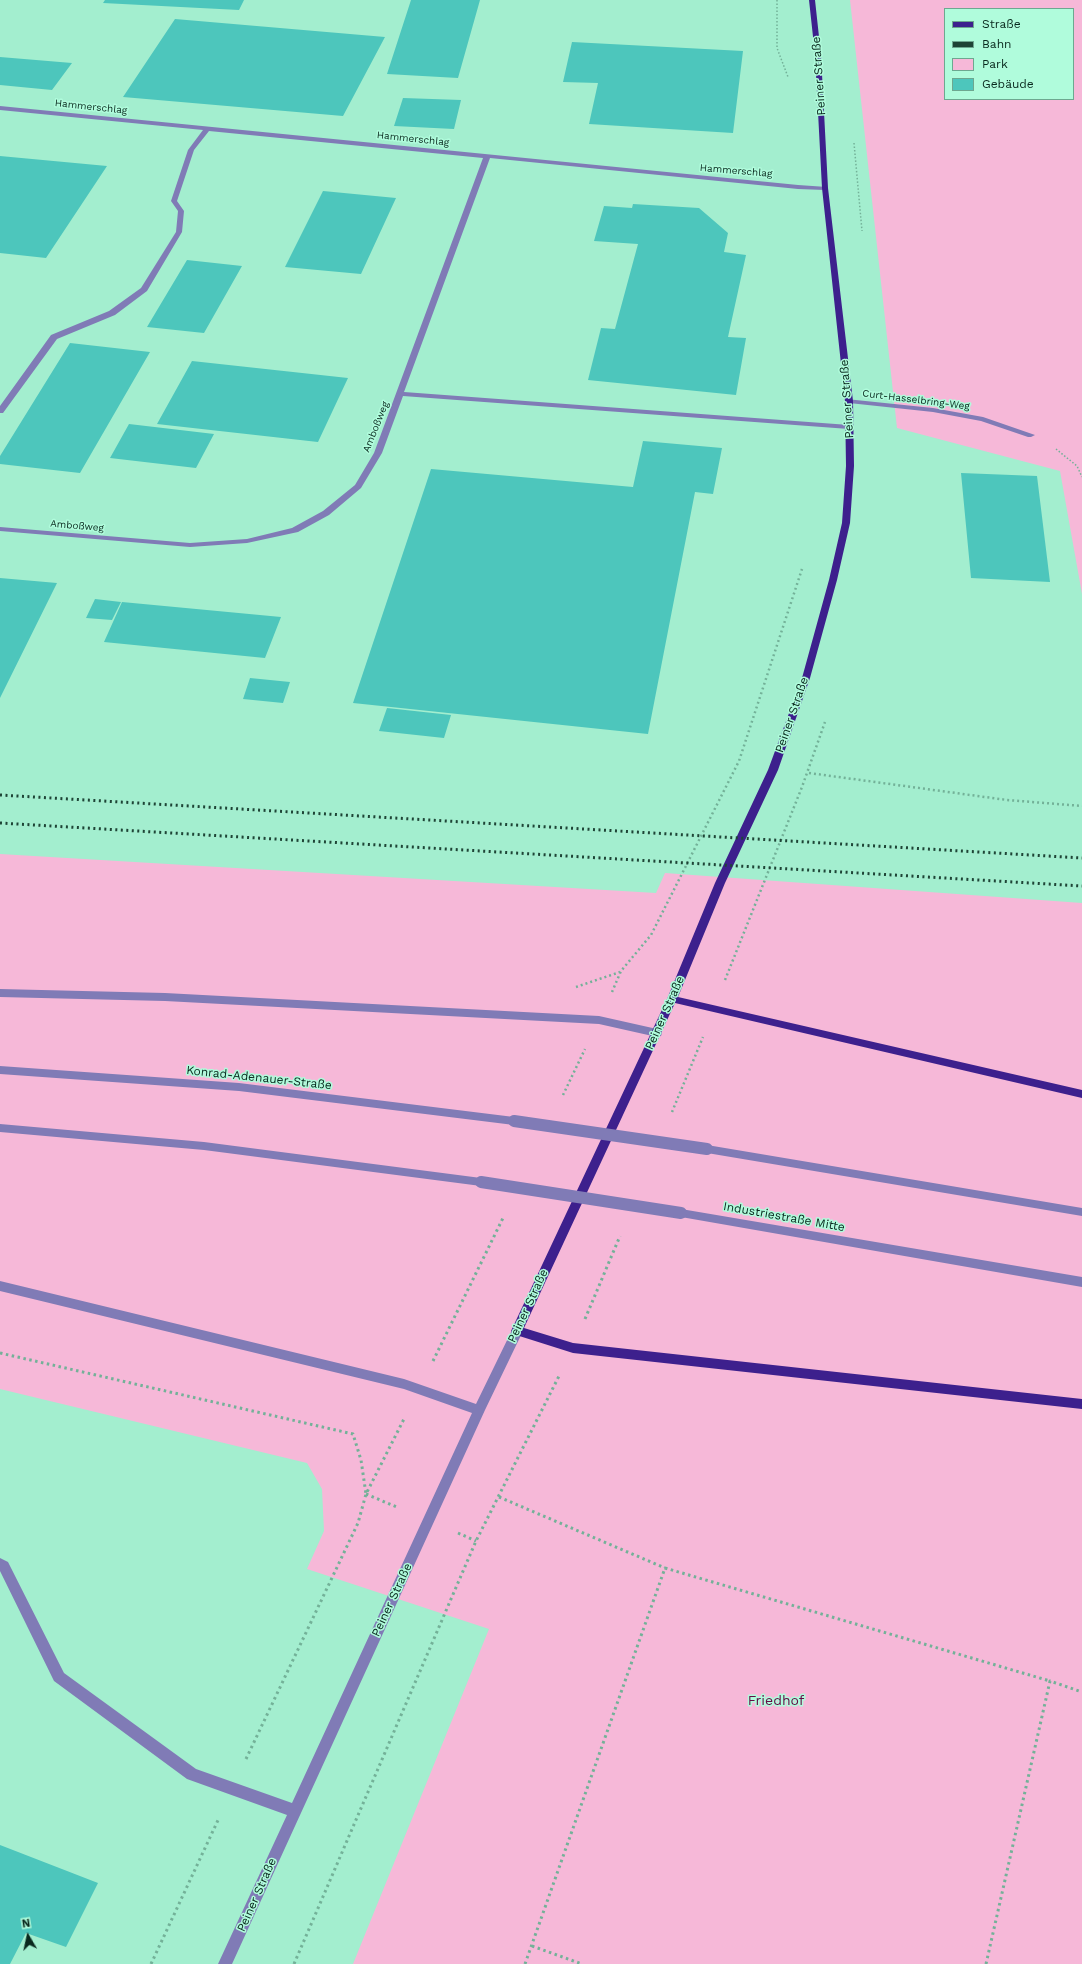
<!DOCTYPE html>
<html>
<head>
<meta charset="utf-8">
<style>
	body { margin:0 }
	#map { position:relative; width:1082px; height:1964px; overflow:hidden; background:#a3eecf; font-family:"Work Sans",sans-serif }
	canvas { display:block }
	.legend { position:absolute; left:944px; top:8px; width:130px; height:92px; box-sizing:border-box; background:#b0fcdc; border:1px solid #6da890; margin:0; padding:5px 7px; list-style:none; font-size:12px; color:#09291e }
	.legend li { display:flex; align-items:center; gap:8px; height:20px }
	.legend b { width:20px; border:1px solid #6da890 }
	.north { position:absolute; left:8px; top:1916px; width:40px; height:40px; -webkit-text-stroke:3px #b0fcdc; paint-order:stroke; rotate:351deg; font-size:11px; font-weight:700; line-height:16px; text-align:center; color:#09291e }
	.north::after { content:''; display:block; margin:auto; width:14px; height:18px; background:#09291e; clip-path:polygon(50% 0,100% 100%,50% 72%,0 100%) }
</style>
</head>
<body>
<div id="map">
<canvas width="1082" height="1964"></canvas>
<ul class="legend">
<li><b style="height:5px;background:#3d208d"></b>Straße</li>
<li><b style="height:5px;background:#1e4436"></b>Bahn</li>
<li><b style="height:11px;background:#f6b8d8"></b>Park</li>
<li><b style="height:11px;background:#4dc6bc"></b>Gebäude</li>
</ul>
<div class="north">N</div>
</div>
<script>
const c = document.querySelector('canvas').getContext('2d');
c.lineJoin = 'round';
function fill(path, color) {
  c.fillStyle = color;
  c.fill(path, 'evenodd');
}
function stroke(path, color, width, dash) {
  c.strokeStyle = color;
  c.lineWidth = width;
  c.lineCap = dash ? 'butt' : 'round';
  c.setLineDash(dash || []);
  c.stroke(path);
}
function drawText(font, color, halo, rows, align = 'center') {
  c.font = font + ' "Work Sans",sans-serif';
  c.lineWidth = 3;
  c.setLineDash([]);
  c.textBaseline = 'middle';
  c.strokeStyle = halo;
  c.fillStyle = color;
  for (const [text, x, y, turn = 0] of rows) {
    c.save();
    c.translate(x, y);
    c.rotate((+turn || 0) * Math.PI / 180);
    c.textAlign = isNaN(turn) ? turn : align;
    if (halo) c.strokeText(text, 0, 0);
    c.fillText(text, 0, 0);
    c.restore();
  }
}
const green = new Path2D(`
	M850,0h232v594l-22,-123 -163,-43zM945,9h128v90h-128z
	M0,854l656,39 9,-20 417,30v1061h-729l136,-335 -182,-60 17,-38 -2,-42 -15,-26 -307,-74z`);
const building = new Path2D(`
	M105,0h139l-5,10 -136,-7z
	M411,0h69l-22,78 -71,-4z
	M175,19l210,18 -42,79 -220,-19z
	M572,42l171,9 -10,82 -144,-9 9,-41 -35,-1z
	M0,57l72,6 -20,27 -52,-5z
	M403,98l58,2 -7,29 -60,-3z
	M0,156l107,10 -61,92 -46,-5z
	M323,191l73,7 -35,76 -76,-7z
	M633,204l66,4 29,25 -4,19 22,3 -18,82 18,1 -10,57 -148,-15 13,-52 14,1 23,-85 -44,-3 10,-35 28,2z
	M187,260l55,6 -38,67 -57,-6z
	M70,343l80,9 -70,121 -80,-9v-8z
	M192,361l156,17 -30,64 -161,-18z
	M129,424l85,10 -18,34 -86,-10z
	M643,441l79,7 -9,46 -18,-2 -47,242 -295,-31 78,-234 202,18z
	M961,473l76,3 13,106 -79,-4z
	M0,578l57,5 -57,115z
	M95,599l26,3 -9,18 -26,-2z
	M122,602l159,15 -16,41 -161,-16z
	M250,678l40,4 -7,21 -40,-4z
	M387,708l64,7 -7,23 -65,-7z
	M0,1845l98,38 -32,64 -40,-14 -16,31h-10z`);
const pathFar2 = new Path2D(`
	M777,0v48l11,29
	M854,143l8,88
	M1056,449l21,17 5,11`);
const pathFar1 = new Path2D(`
	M809,773l198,27 75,6
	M725,980l77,-193 23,-65
	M576,987l44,-15
	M612,992l9,-21 30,-36 88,-174 63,-192
	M563,1095l22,-46
	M672,1112l31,-75`);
const path = new Path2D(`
	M585,1319l35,-83
	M0,1353l353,81 8,26 5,34
	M433,1361l70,-143
	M366,1494l33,14
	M499,1497l166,71
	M458,1533l18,8
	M246,1759l112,-236 8,-29 39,-77
	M532,1946l50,18
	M151,1964l68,-146
	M294,1964l182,-423 83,-165
	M525,1964l140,-396 385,113
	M986,1964l64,-283 32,11`);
const minor = new Path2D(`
	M0,106l798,79 29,2v2l-2,1 -27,-1 -308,-31 -86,234 445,33 4,2 -4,2 -446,-33 -21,57 -21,35 -32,27 -31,17 -51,11 -57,4 -190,-16v-4l190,16 57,-4 45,-11 31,-17 32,-26 19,-32 109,-295 -274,-27 -15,19 -17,51 7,10 -2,21 -35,59 -32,24 -58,24 -54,74h-3v-7l51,-71 58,-24 32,-23 35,-56 2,-21 -7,-10 17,-51 15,-20 -203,-20z
	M846,399l87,9 50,9 52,18 -4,2h-3l-47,-16 -48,-9 -84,-9h-3z
	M0,989l165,4 434,23 58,13 4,1 1,3 -1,3 -4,1 -58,-13 -434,-23 -165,-4z
	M0,1066l239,17 275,34 4,1 1,3 -1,3 -4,1 -275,-34 -239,-17z
	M0,1124l204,18 277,36 4,1 1,3 -1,3 -4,1 -277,-36 -204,-18z
	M707,1145l375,63v8l-375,-63 -4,-1 -1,-3 1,-3z
	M681,1209l401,68v10l-401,-70 -4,-1 -1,-3 1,-3z
	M0,1281l404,98 72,25 37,-76 4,-2 4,2 2,3 -38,79 -253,554h-14l69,-149 -100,-36 -133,-98 -54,-110v-13l8,4 56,111 132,96 96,34 180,-390 -68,-24 -404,-98z`);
const major = new Path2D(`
	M809,0h6l6,55 7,133 25,213 1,65 -4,57 -13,57 -27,98 -32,92 -53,113 -47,114 404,93v8l-407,-95 -151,325 49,15 509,56v10l-509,-56 -60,-19 -2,-3 156,-332 48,-116 53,-113 34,-92 27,-98 13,-57 4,-57 -1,-65 -23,-213 -7,-133z`);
const rail = new Path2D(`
	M0,795l1082,63
	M0,823l1082,63`);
const minorBridge = new Path2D(`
	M514,1121l193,28
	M481,1182l200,31`);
const farStreetnames = [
	["Hammerschlag",91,107,6],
	["Hammerschlag",413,139,6],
	["Hammerschlag",736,171,5],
	["Curt-Hasselbring-Weg",916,400,7],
	["Amboßweg",376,427,-68],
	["Amboßweg",77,526,5]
];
const streetNames = [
	["Peiner Straße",819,76,-94],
	["Peiner Straße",847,399,-94],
	["Peiner Straße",792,715,-71],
	["Peiner Straße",665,1013,-66],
	["Konrad-Adenauer-Straße",259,1078,6],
	["Industriestraße Mitte",784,1217,10],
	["Peiner Straße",528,1306,-65],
	["Peiner Straße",392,1600,-65],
	["Peiner Straße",257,1895,-66]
];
const nearParknames = [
	["Friedhof",776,1701]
];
fill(green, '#f6b8d8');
fill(building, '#4dc6bc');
stroke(pathFar2, '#73b198', 1.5, [1.5, 2]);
stroke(pathFar1, '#73b198', 2.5, [2, 3]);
stroke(path, '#73b198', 3, [2.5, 3.5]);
fill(minor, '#807bb6');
fill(major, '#3d208d');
stroke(rail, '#1e4436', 3, [2, 3.5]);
stroke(minorBridge, '#807bb6', 12);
drawText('10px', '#09291e', '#b0fcdc', farStreetnames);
drawText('12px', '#09291e', '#b0fcdc', streetNames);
drawText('14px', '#640b45', '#b0fcdc', nearParknames);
</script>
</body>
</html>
